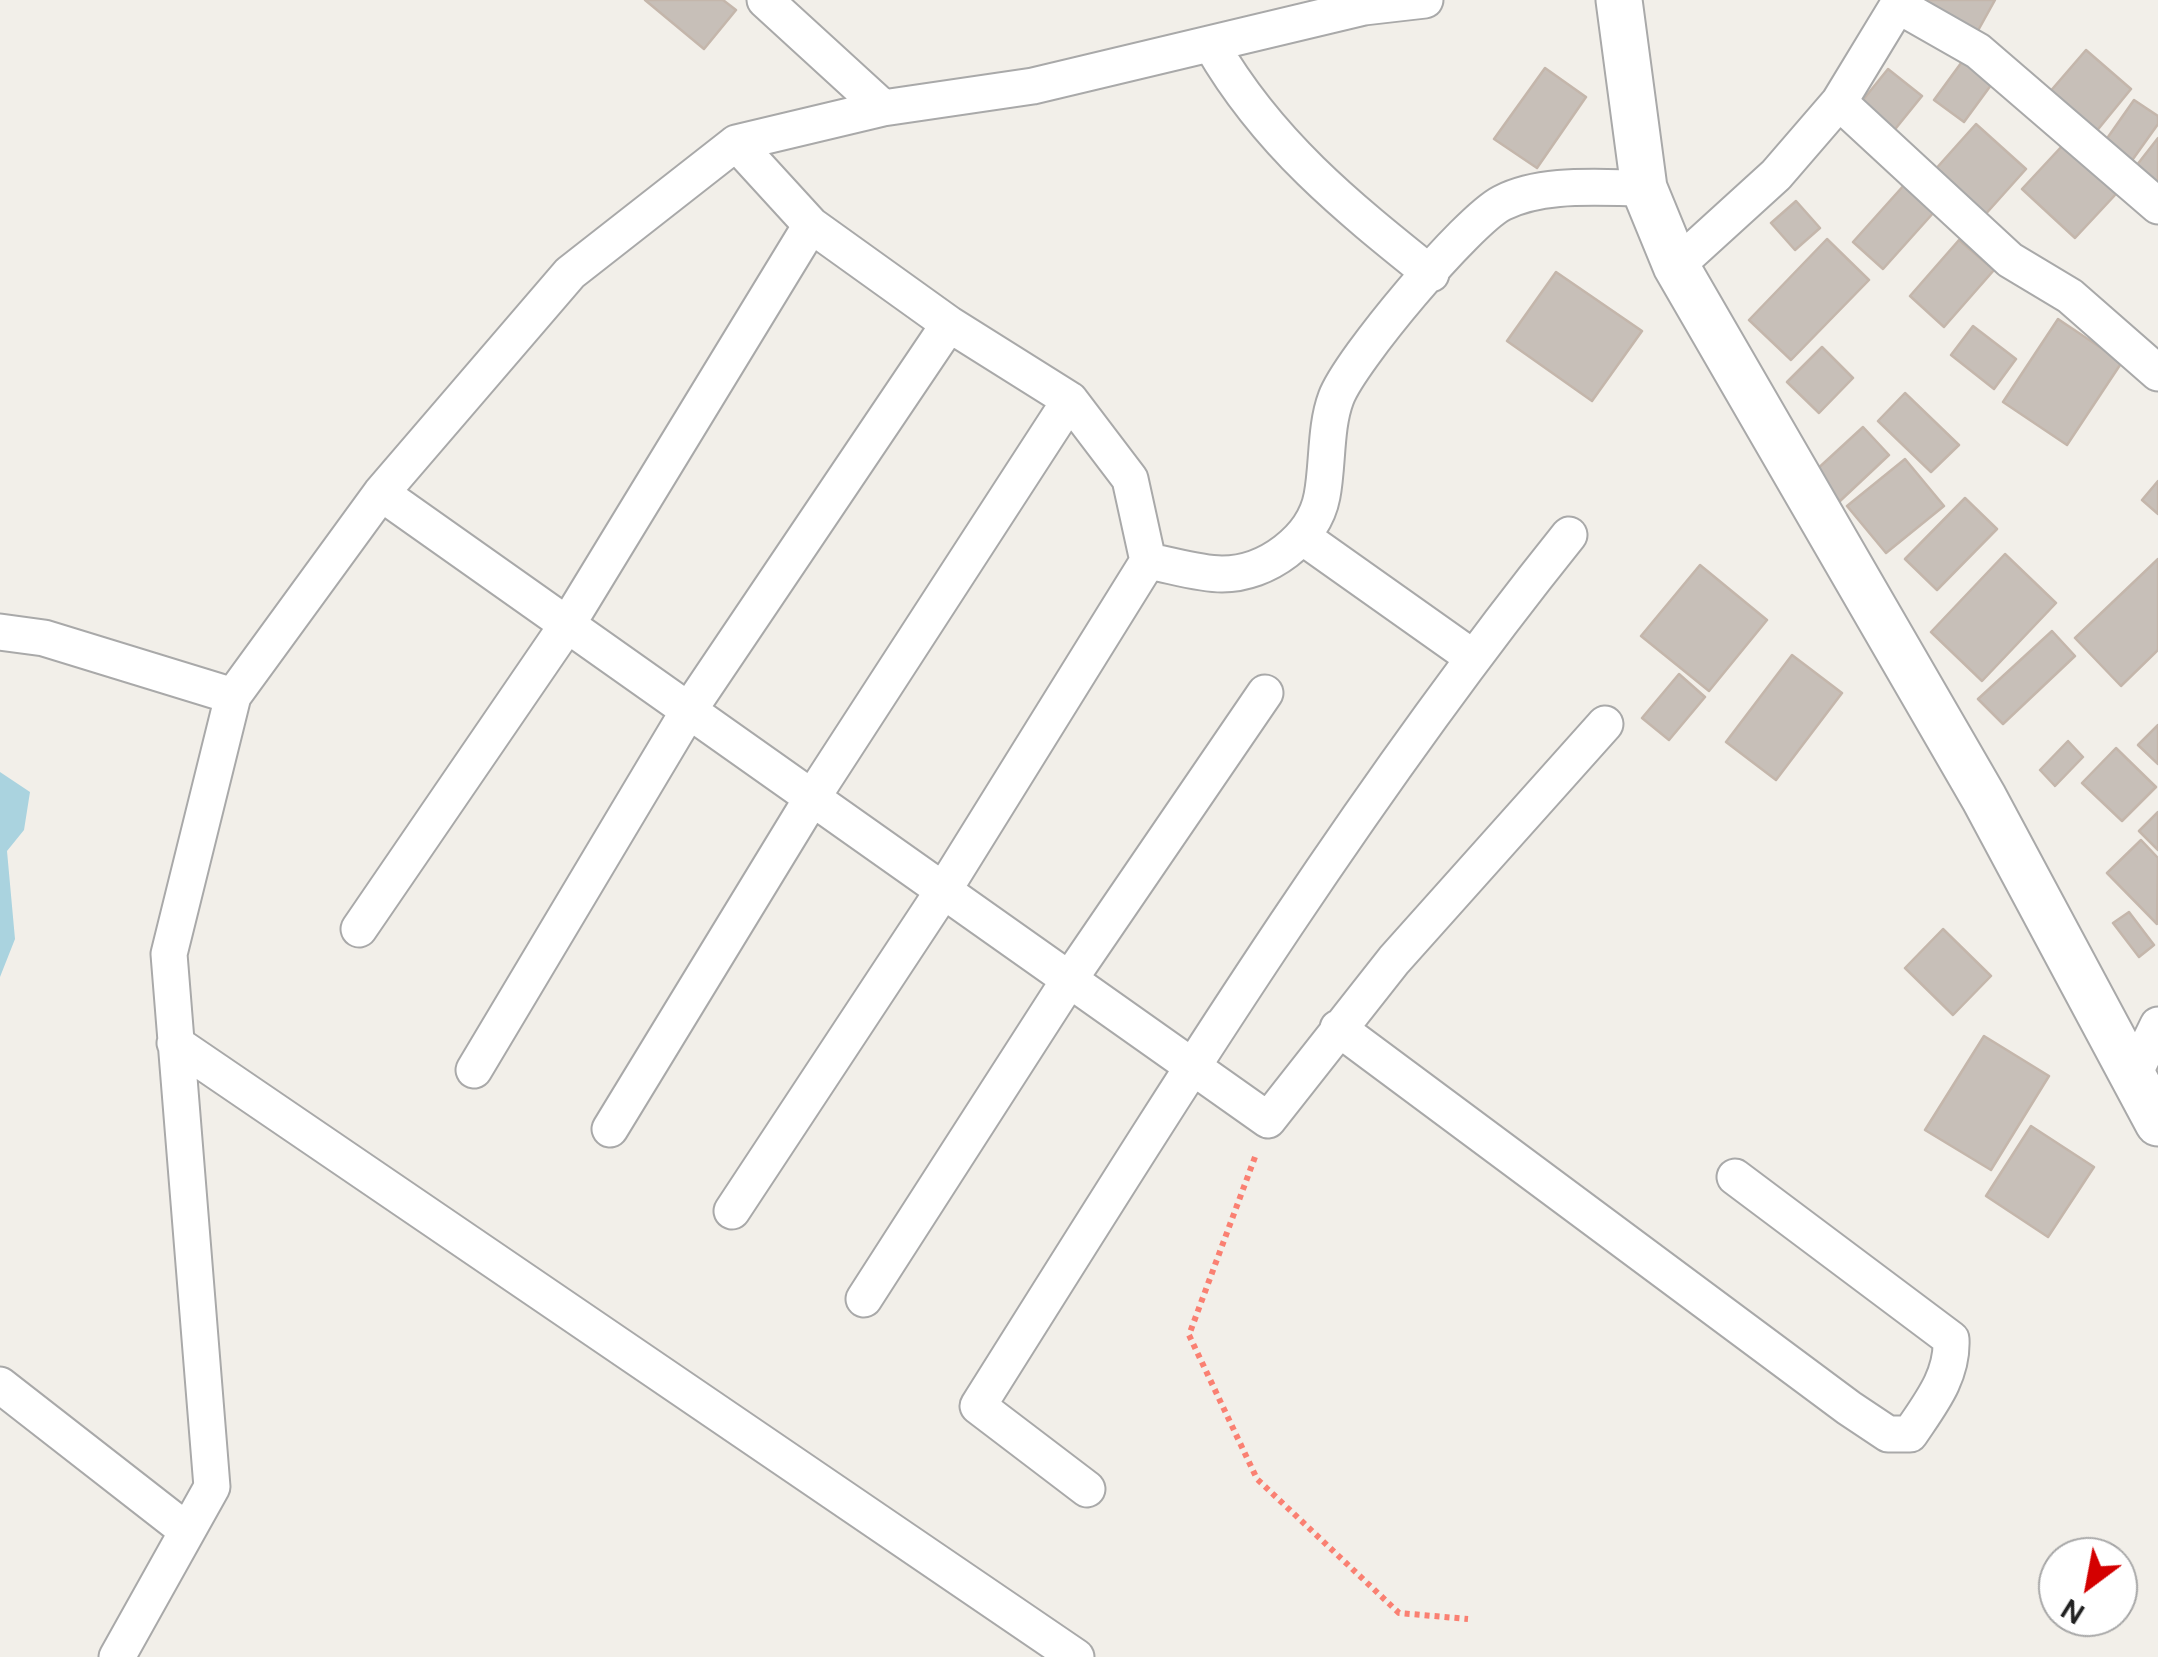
<!DOCTYPE html>
<html>
<head>
<meta charset="utf-8">
<style>
	body { margin:0 }
	#map { position:relative; width:2158px; height:1657px; overflow:hidden; background:#f2efe9; font-family:"DM Sans",sans-serif }
	canvas { display:block }
	.north { position:absolute; left:2038px; top:1537px; width:100px; height:100px; box-sizing:border-box; background:#fff; border:2px solid #a7a7a7; border-radius:50%; rotate:212deg; font-size:28px; font-weight:700; line-height:40px; text-align:center; color:#222 }
	.north::after { content:''; display:block; margin:auto; width:35px; height:45px; background:#d40000; clip-path:polygon(50% 0,100% 100%,50% 72%,0 100%) }
</style>
</head>
<body>
<div id="map">
<canvas width="2158" height="1657"></canvas>
<div class="north">N</div>
</div>
<script>
const c = document.querySelector('canvas').getContext('2d');
c.lineJoin = 'round';
function fill(path, color) {
  c.fillStyle = color;
  c.fill(path, 'evenodd');
}
function stroke(path, color, width, dash) {
  c.strokeStyle = color;
  c.lineWidth = width;
  c.lineCap = dash ? 'butt' : 'round';
  c.setLineDash(dash || []);
  c.stroke(path);
}
const water = new Path2D(`
	M0,772l30,20 -6,38 -17,21 8,88 -15,38z`);
const building = new Path2D(`
	M645,0h78l13,10 -32,39z
	M1910,0h85l-20,36z
	M2086,50l45,39 -36,44 -47,-39z
	M1964,59l30,22 -30,41 -30,-22z
	M1545,68l41,29 -49,71 -43,-29z
	M1888,69l34,27 -30,37 -34,-27z
	M2134,100l24,16v8l-30,42 -27,-19z
	M1976,124l50,45 -43,48 -50,-45z
	M2158,138v51l-25,-19z
	M2063,145l53,49 -41,44 -53,-49z
	M1905,184l30,27 -52,58 -30,-27z
	M1796,201l24,27 -25,22 -24,-27z
	M1827,239l42,41 -78,80 -42,-40z
	M1959,240l35,30 -50,57 -34,-31z
	M1556,272l86,59 -50,70 -85,-60z
	M2058,319l64,43 -55,83 -64,-43z
	M1973,326l43,33 -22,30 -43,-34z
	M1822,347l31,31 -34,35 -32,-31z
	M1905,393l54,52 -28,27 -53,-51z
	M1863,427l26,28 -49,46 -27,-28z
	M1905,459l39,47 -58,47 -39,-47z
	M2158,481v33l-16,-14z
	M1965,498l32,31 -60,61 -32,-31z
	M2005,554l51,49 -74,78 -51,-49z
	M2158,559v91l-37,36 -46,-48z
	M1700,565l67,55 -58,71 -68,-55z
	M2052,631l23,25 -72,68 -25,-25z
	M1792,655l50,38 -66,87 -50,-38z
	M1679,674l26,23 -36,43 -27,-22z
	M2158,725v39l-20,-19z
	M2068,741l15,16 -28,29 -15,-16z
	M2116,748l40,39 -34,34 -40,-38z
	M2158,812v38l-19,-19z
	M2141,840l17,18 -1,66 -50,-51z
	M2129,912l25,33 -15,12 -26,-34z
	M1943,929l48,47 -38,39 -48,-47z
	M1984,1036l65,40 -58,94 -66,-40z
	M2031,1126l63,41 -46,70 -62,-41z`);
const path = new Path2D(`
	M1255,1157l-66,178 68,144 142,134 69,6`);
const minor = new Path2D(`
	M765,0l118,108
	M1899,6l79,45 180,155
	M1212,46c56,97 134,160 219,228
	M1839,102l171,158 60,36 88,77
	M1676,266l100,-91 63,-73 62,-102
	M381,493l887,627 126,-160 211,-236
	M1304,538l168,119
	M1148,561c23,4 51,13 74,13 45,0 92,-35 100,-78 6,-31 3,-69 14,-98 14,-38 131,-177 166,-195 41,-21 98,-15 142,-15
	M0,632l44,6 189,58
	M359,929l208,-304 244,-400
	M1338,1028l511,380 39,26h22c20,-30 43,-58 41,-95l-216,-162
	M175,1043l901,614
	M474,1070l215,-360 260,-386
	M2132,1078l26,-53
	M610,1129l202,-331 258,-398
	M732,1211l211,-320 205,-330 -18,-82 -60,-79 -121,-76 -138,-99 -75,-82
	M864,1299l205,-319 196,-287
	M0,1385l186,145
	M1087,1489l-109,-83c187,-297 371,-597 591,-871
	M117,1657l95,-170 -43,-533 64,-258 148,-203 189,-220 166,-130 147,-35 150,-22 331,-79 61,-7`);
const tertiary = new Path2D(`
	M1619,0l25,188 32,78 308,532 174,325`);
fill(water, '#aad3df');
fill(building, '#c7bfb8');
stroke(building, '#c4b6ab', 2.5);
stroke(minor, '#a9a9a9', 39);
stroke(tertiary, '#a9a9a9', 49);
stroke(path, '#fa8072', 6, [5, 5]);
stroke(minor, '#fff', 35);
stroke(tertiary, '#fff', 45);
</script>
</body>
</html>
